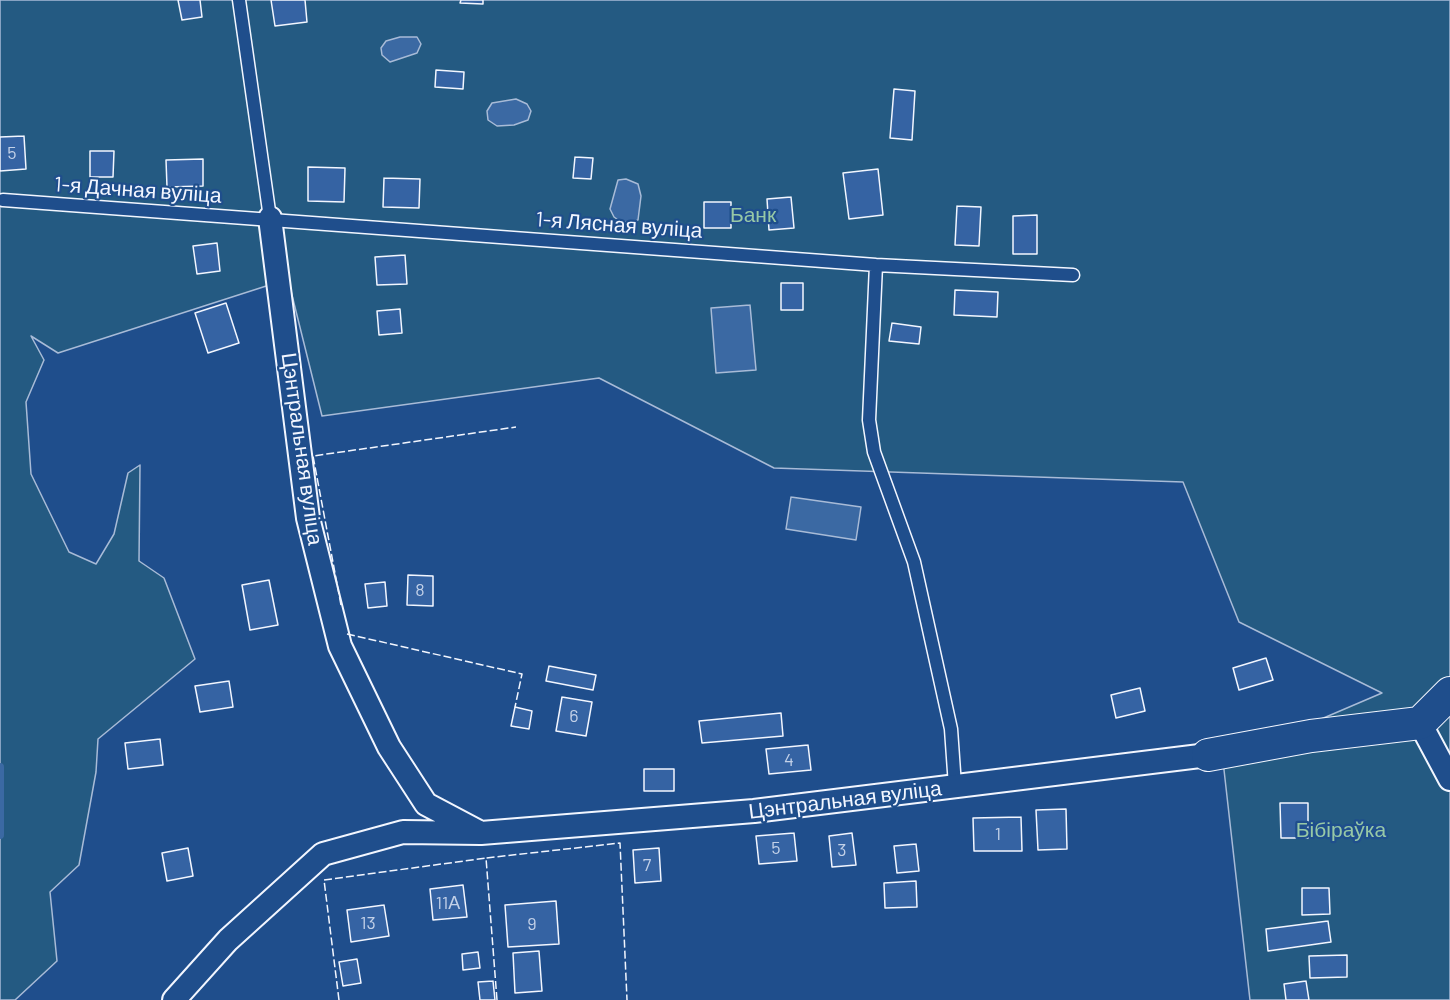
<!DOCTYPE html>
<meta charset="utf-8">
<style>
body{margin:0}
canvas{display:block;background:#1f4e8c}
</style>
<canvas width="1450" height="1000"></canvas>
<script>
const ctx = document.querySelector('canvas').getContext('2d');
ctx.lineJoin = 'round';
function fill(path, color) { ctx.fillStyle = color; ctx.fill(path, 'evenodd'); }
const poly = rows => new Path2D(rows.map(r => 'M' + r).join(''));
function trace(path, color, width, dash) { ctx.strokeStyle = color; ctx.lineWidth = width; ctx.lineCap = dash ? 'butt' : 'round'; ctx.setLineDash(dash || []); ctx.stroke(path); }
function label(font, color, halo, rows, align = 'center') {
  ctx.font = font + ' Barlow,sans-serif'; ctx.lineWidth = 4.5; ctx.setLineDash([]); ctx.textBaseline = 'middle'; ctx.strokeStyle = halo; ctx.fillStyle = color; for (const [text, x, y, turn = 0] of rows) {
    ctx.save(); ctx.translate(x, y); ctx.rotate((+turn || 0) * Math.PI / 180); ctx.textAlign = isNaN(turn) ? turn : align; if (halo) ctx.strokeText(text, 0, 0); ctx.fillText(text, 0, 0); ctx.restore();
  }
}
const green = poly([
 [0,0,1450,0,1450,1000,1250,1000,1223,761,1382,693,1239,622,1183,482,774,468,599,378,322,416,288,279,58,353,31,336,44,360,26,402,31,474,69,552,96,564,114,534,128,473,140,465,139,561,164,578,195,659,98,739,96,772,79,865,50,892,57,961,15,1000,0,1000,0,0]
]);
const water = poly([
 [400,37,417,37,421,44,417,53,390,62,382,55,381,48,386,41,400,37],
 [516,99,527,104,531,111,528,120,514,125,497,126,488,120,487,111,492,103,516,99],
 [626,179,638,184,641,196,638,220,633,222,621,222,614,217,610,209,618,180,626,179],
 [750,305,756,370,716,373,711,308,750,305],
 [791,497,861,507,856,540,786,529,791,497]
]);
const stream = poly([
 [0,767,0,835]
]);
const building = poly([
 [178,0,200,0,202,17,182,20,178,0],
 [271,0,305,0,307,22,275,26,271,0],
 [461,0,483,0,483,4,460,3,461,0],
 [436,70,464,72,463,89,435,87,436,70],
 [894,89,915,91,912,140,890,138,894,89],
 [24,136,26,169,0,171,0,137,24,136],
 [90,151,114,151,113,177,90,177,90,151],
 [575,157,593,158,591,179,573,178,575,157],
 [203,159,203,186,167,187,166,160,203,159],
 [308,167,345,168,344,202,308,201,308,167],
 [878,169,883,215,849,219,843,173,878,169],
 [384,178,420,179,419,208,383,207,384,178],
 [791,197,794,228,769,230,767,199,791,197],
 [704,202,731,202,731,228,704,228,704,202],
 [957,206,981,207,979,246,955,245,957,206],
 [1037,215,1037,254,1013,254,1013,216,1037,215],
 [217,243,220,271,197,274,193,246,217,243],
 [405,255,407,284,377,285,375,257,405,255],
 [781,283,803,283,803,310,781,310,781,283],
 [955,290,998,292,997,317,954,315,955,290],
 [226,303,239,343,208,353,195,313,226,303],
 [400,309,402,333,379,335,377,311,400,309],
 [892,323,921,327,919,344,889,341,892,323],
 [408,575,433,576,433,606,407,605,408,575],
 [269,580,278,625,250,630,242,585,269,580],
 [385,582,387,606,368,608,365,584,385,582],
 [1266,658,1273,680,1239,690,1233,668,1266,658],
 [549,666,596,675,593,690,546,681,549,666],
 [229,681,233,707,200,712,195,686,229,681],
 [1140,688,1145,711,1116,718,1111,695,1140,688],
 [562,697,592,702,586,736,556,731,562,697],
 [515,707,532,711,529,729,511,726,515,707],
 [781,713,783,736,702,743,699,721,781,713],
 [160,739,163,765,128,769,125,743,160,739],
 [808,745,811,770,769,774,766,749,808,745],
 [644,769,674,769,674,791,644,791,644,769],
 [1280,803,1308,803,1308,838,1281,838,1280,803],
 [1066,809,1067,849,1038,850,1036,810,1066,809],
 [1021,817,1022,851,974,851,973,818,1021,817],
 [794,833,797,861,759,864,756,836,794,833],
 [852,833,856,865,832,867,829,836,852,833],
 [916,844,919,871,897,873,894,846,916,844],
 [188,848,193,876,167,881,162,853,188,848],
 [659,848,661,881,635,883,633,850,659,848],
 [916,881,917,907,885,908,884,883,916,881],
 [463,885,467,917,433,920,430,889,463,885],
 [1302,888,1329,888,1330,914,1302,915,1302,888],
 [556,901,559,944,508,947,505,905,556,901],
 [384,905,389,936,351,942,347,910,384,905],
 [1328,921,1331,942,1268,951,1266,929,1328,921],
 [539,951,542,991,515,993,513,953,539,951],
 [478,952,480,968,463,970,462,954,478,952],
 [1347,955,1347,977,1310,978,1309,956,1347,955],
 [357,959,361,983,343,986,339,962,357,959],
 [493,981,495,1000,480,1000,478,982,493,981],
 [1306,981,1309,1000,1286,1000,1284,984,1306,981]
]);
const lane = poly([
 [239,0,270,218],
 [3,200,876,265,1073,275],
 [876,265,869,420,874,452,914,562,951,729,955,786]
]);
const street = poly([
 [270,218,308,518,340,646,389,747,426,804,477,831],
 [1420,723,1450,779],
 [174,1000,228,940,323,854,403,832,481,833,754,811,1208,755]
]);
const secondary = poly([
 [1208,755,1311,736,1420,723,1450,693]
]);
const fence = poly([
 [341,605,313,456,516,427],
 [347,634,522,674,515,707],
 [339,1000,324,880,486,858],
 [497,1000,486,858,620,843,627,1000]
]);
const numberNames = [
 ["5",12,153],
 ["8",420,590],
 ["6",574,716],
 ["4",789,760],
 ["1",998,834],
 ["5",776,848],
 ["3",842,850],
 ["7",647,865],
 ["11А",448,903],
 ["13",368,923],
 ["9",532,924]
];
const streetNames = [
 ["1-я Дачная вуліца",138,190,4],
 ["1-я Лясная вуліца",619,225,4],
 ["Цэнтральная вуліца",302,449,82],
 ["Цэнтральная вуліца",845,800,-7]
];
const parkNames = [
 ["Банк",753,215],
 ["Бібіраўка",1341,830]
];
fill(green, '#245a82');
trace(green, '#a8bbd7', 1.5);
fill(water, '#3b69a3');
trace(water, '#a8bbd7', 1.5);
trace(stream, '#3b69a3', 8);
fill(building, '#3563a3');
trace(building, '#f2f6ff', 1.5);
trace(lane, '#f2f6ff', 15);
trace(street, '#f2f6ff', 26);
trace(secondary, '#f2f6ff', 34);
trace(lane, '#1f4e8c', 12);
trace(street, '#1f4e8c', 22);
trace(secondary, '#1f4e8c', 32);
trace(fence, '#f2f6ff', 1.5, [8, 3]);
label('18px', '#c3d1e8', null, numberNames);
label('21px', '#f2f6ff', '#1f4e8c', streetNames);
label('21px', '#97c8a6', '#1f4e8c', parkNames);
</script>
